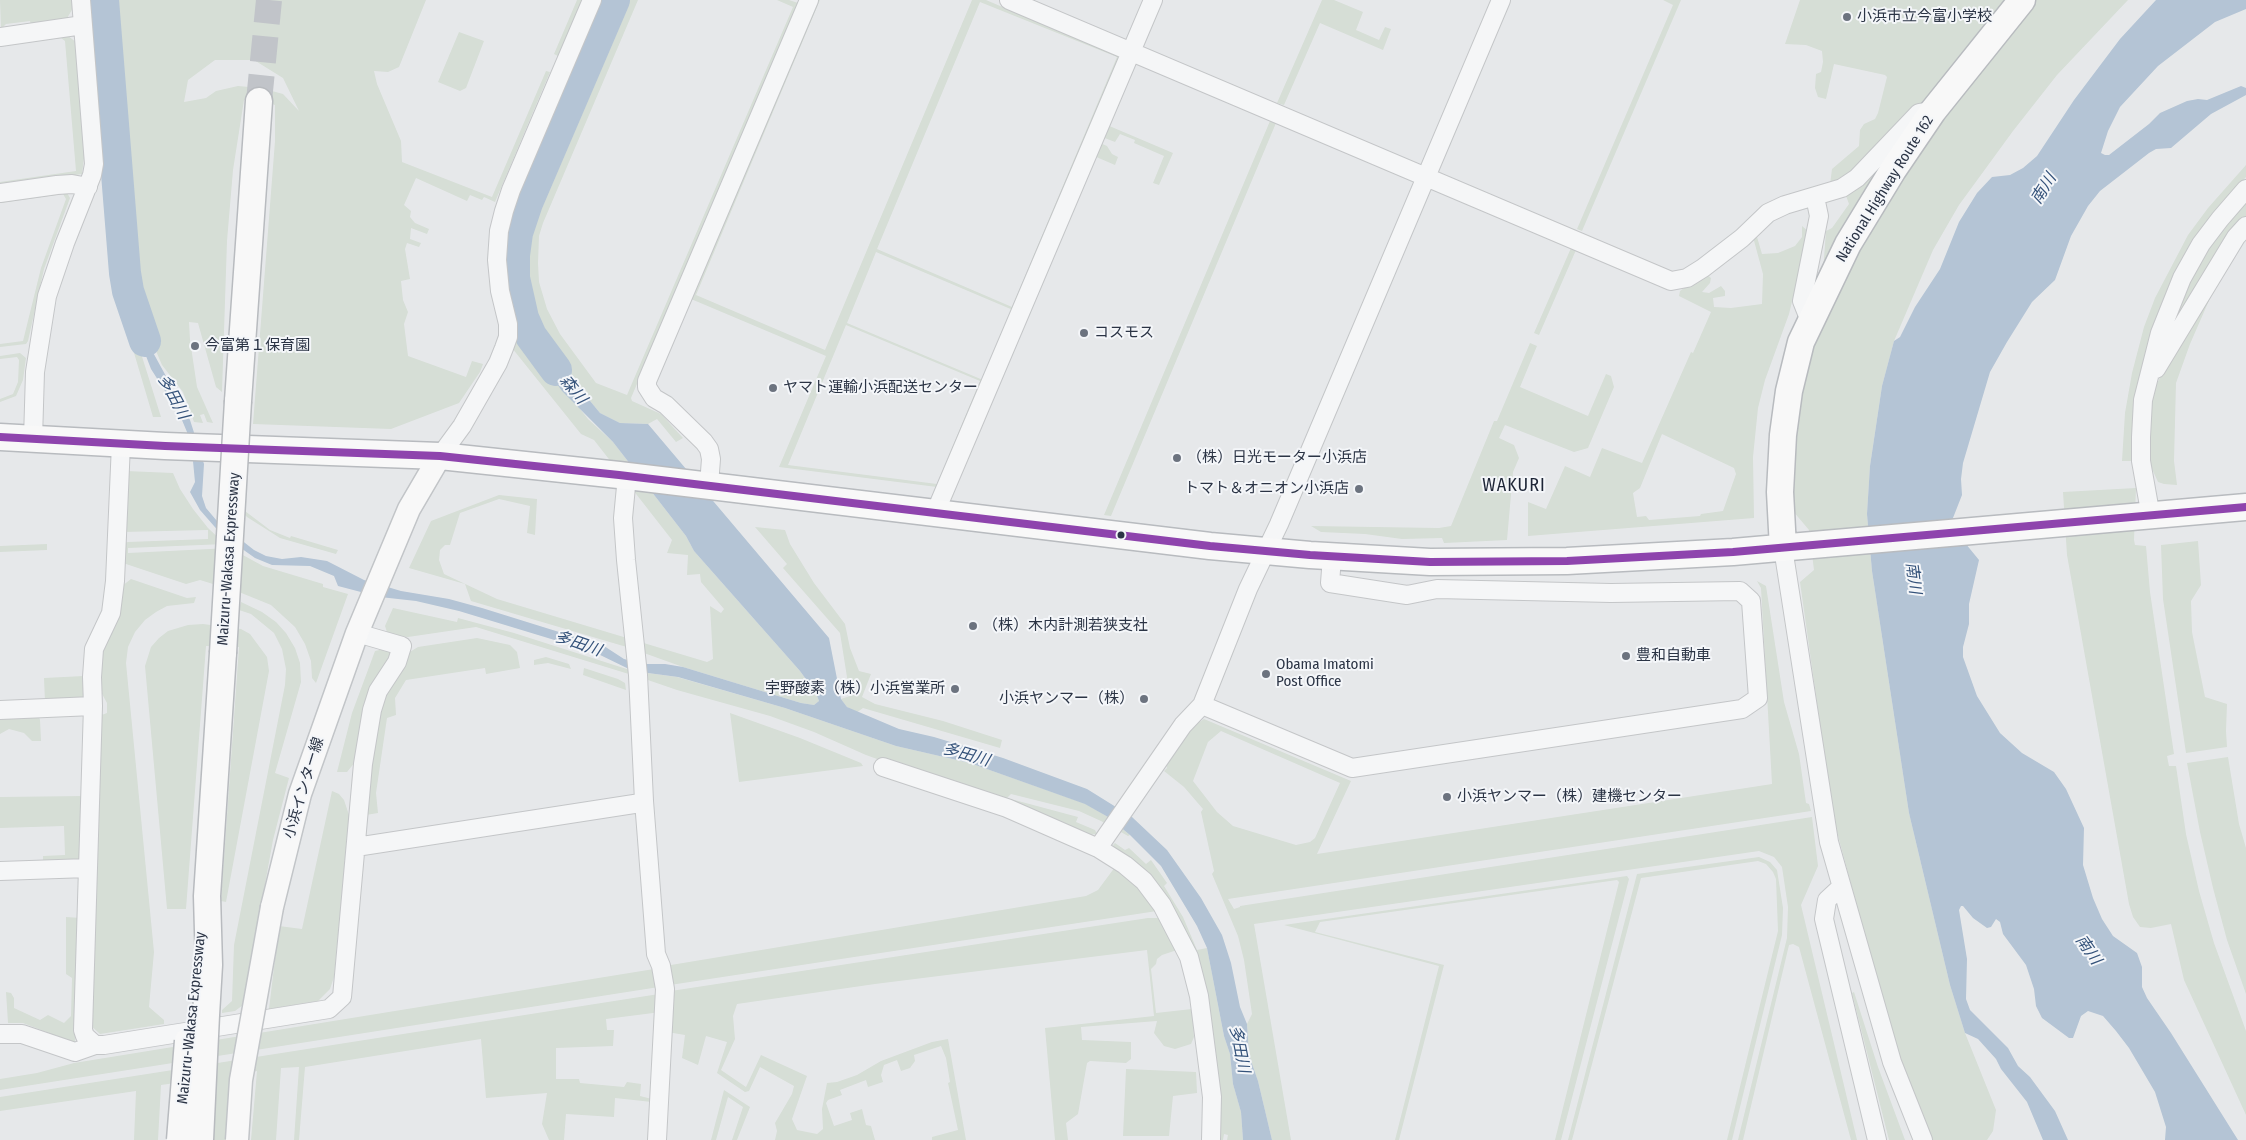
<!DOCTYPE html>
<meta charset="utf-8">
<style>
body{margin:0}
canvas{display:block;background:#e6e8ea}
</style>
<canvas width="2246" height="1140"></canvas>
<script>
const ctx = document.querySelector('canvas').getContext('2d');
ctx.lineJoin = 'round';
function fill(path, color) { ctx.fillStyle = color; ctx.fill(path, 'evenodd'); }
const poly = rows => new Path2D(rows.map(r => 'M' + r).join(''));
function trace(path, color, width, dash) { ctx.strokeStyle = color; ctx.lineWidth = width; ctx.lineCap = dash ? 'butt' : 'round'; ctx.setLineDash(dash || []); ctx.stroke(path); }
function label(font, color, halo, rows, align = 'center') {
  ctx.font = font + ' "Fira Sans Condensed","Noto Sans JP",sans-serif'; ctx.lineWidth = 4; ctx.setLineDash([]); ctx.textBaseline = 'middle'; ctx.strokeStyle = halo; ctx.fillStyle = color; for (const [text, x, y, turn = 0] of rows) {
    ctx.save(); ctx.translate(x, y); ctx.rotate((+turn || 0) * Math.PI / 180); ctx.textAlign = isNaN(turn) ? turn : align; if (halo) ctx.strokeText(text, 0, 0); ctx.fillText(text, 0, 0); ctx.restore();
  }
}
const green = poly([
 [0,0,72,0,73,8,66,20,31,25,30,21,6,24,1,29],
 [90,0,96,0,119,275,123,296,161,417,153,417,116,292],
 [107,0,426,0,399,67,388,72,374,71,377,84,401,141,402,162,492,197,546,71,550,72,495,202,484,197,482,200,470,195,467,201,416,178,404,205,411,211,410,217,415,223,429,229,427,234,411,228,410,239,421,243,419,247,407,243,405,249,410,279,401,281,403,300,408,312,404,324,408,356,466,377,472,361,483,364,480,372,459,403,391,429,253,424,275,141,275,105,261,100,244,100,233,170,227,241,222,392,216,387,198,323,189,322,190,340,197,387,213,423,207,422,204,414,200,415,203,423,194,422,183,392,162,365,153,344,141,327,132,299,111,92],
 [215,60,254,60,283,78,299,111,283,94,261,88,238,86,216,91,206,98,184,102,188,80],
 [577,0,582,0,558,56,554,54],
 [600,0,607,0,513,225,510,239,507,268,511,297,516,318,524,338,588,419,613,442,686,536,694,551,800,671,816,693,819,701,814,705,801,703,683,667,630,648,471,601,465,584,409,568,431,521,499,495,537,499,535,535,527,533,530,506,499,499,460,513,450,545,445,545,440,550,439,560,444,574,497,599,707,662,713,659,710,606,721,613,724,609,701,582,700,574,687,575,688,555,667,553,672,540,594,440,581,434,512,348,504,248,508,231,508,212],
 [620,0,638,0,543,223,539,236,538,263,539,282,547,309,560,334,596,383,627,395,793,7,777,0,789,0,798,3,631,398,632,401,661,414,683,438,676,442,657,419,648,424,620,423,600,413,548,350,536,332,528,316,520,276,520,255,524,231,532,205],
 [818,0,820,0,696,295,825,350,972,0,986,0,1120,57,1013,310,876,252,847,323,983,380,937,487,779,467,826,356,691,299],
 [980,2,1117,57,1012,307,877,249],
 [846,325,980,381,937,484,788,465],
 [1322,0,1334,0,1363,12,1356,30,1379,40,1385,27,1391,29,1383,50,1320,23,1284,105,1277,103],
 [1663,0,1681,0,1582,231,1577,229,1673,5],
 [1800,0,2010,0,1944,80,1854,175,1830,185,1832,169,1859,146,1860,130,1864,124,1875,119,1878,113,1887,77,1885,75,1834,64,1826,99,1818,97,1815,88,1816,74,1821,72,1823,62,1822,51,1806,45,1785,44],
 [2033,0,2128,0,2057,75,2013,131,1959,205,1933,250,1894,341,1882,386,1870,466,1867,514,1872,571,1909,813,1950,985,1965,1033,1996,1110,1993,1131,1987,1140,1933,1140,1901,1059,1886,1014,1833,817,1801,589,1800,582,1814,570,1809,530,1793,511,1791,492,1797,412,1817,326,1899,176],
 [459,32,484,41,466,88,460,91,438,82],
 [67,35,77,43,85,150,82,174,0,186,0,182,76,171,65,41,61,38,0,46,0,43],
 [1270,121,1276,123,1111,516,1104,515],
 [1107,125,1173,153,1159,185,1153,183,1164,156,1134,143,1135,140,1120,134,1115,142,1102,137],
 [1900,136,1823,272,1826,231,1832,228,1849,204,1845,193],
 [1100,143,1107,146,1112,154,1118,157,1115,165,1094,156],
 [2246,165,2246,177,2214,214,2176,276,2135,461,2122,461,2125,413,2132,373,2144,327,2155,298,2188,235,2208,208],
 [66,191,70,198,44,269,28,341,26,344,0,347,0,344,23,341,41,268,66,199,63,194,0,203,0,200],
 [2246,197,2246,217,2232,234,2166,336,2175,310,2206,248],
 [1802,226,1809,232,1789,314,1765,380,1758,408,1753,457,1754,518,1528,536,1528,502,1546,509,1565,466,1590,477,1602,448,1642,463,1691,352,1693,353,1711,312,1679,296,1680,291,1705,273,1711,278,1710,283,1702,292,1709,293,1721,286,1725,291,1725,296,1713,298,1714,307,1731,308,1762,304,1763,274,1753,237,1757,237,1762,254,1778,253,1795,246,1802,237],
 [1662,434,1734,468,1736,474,1723,511,1701,514,1700,516,1649,520,1646,516,1637,517,1633,493,1640,488],
 [1571,248,1576,250,1539,335,1534,333],
 [2221,273,2190,344,2176,383,2174,461,2177,485,2164,484,2158,482,2148,460,2150,405,2156,385],
 [1530,343,1537,346,1520,387,1588,416,1606,374,1611,376,1614,387,1588,448,1574,452,1505,425,1499,438,1514,445,1519,458,1513,472,1507,540,1444,543,1442,538,1402,539,1365,534,1321,532,1311,526,1439,528,1451,526,1494,421,1497,421],
 [20,353,26,358,23,380,16,396,0,402,0,399,13,394,18,382,19,360,17,357,0,359,0,356],
 [126,471,173,473,180,489,193,509,208,528,225,544,128,548,128,553,230,548,263,566,323,584,323,587,348,594,316,683,312,678,311,661,305,644,295,627,271,605,239,592,200,580,186,584,123,563,124,543,128,542,208,539,208,530,123,532],
 [2136,488,2134,540,2135,545,2146,546,2150,592,2174,754,2167,756,2169,766,2176,766,2186,834,2199,891,2214,943,2246,1031,2246,1115,2184,980,2171,924,2151,928,2140,927,2133,917,2129,904,2067,555,2063,492],
 [241,508,270,530,290,538,291,536,338,550,336,554,280,538,247,517,239,509],
 [755,527,785,530,790,544,814,583,845,624,850,648,859,671,871,674,862,697,875,704,943,721,1002,740,1000,748,863,708,856,713,847,707,841,699,850,696,840,633,783,568,787,564],
 [2198,541,2201,585,2191,601,2192,632,2205,697,2227,704,2226,731,2227,747,2186,753,2163,599,2161,545],
 [47,544,47,550,0,552,0,546],
 [131,579,187,598,196,597,194,603,167,606,156,612,145,620,135,632,128,647,126,663,154,952,149,1007,164,1020,164,1024,100,1034,89,1024,99,716,107,713,107,703,101,692,100,650,120,614,122,586],
 [1757,581,1766,586,1784,702,1799,754,1806,803,1809,804,1811,811,1228,899,1234,909,1240,907,1240,906,1812,817,1818,866,1801,905,1857,1140,1851,1140,1799,947,1793,944,1789,945,1743,1140,1738,1140,1787,938,1788,907,1782,867,1774,857,1759,851,1254,924,1291,1140,1272,1140,1258,1081,1249,1055,1247,1024,1252,1014,1244,960,1238,936,1212,874,1214,871,1201,812,1203,809,1184,787,1164,771,1167,768,1166,764,1191,728,1204,719,1351,781,1317,854,1772,784,1761,588],
 [1221,731,1340,783,1315,838,1310,842,1296,845,1233,826,1217,812,1193,781,1208,742],
 [241,602,262,612,276,622,286,633,295,648,300,663,301,682,275,773,289,778,273,840,243,1005,235,1011,222,1013,222,1010,232,1001,234,945,285,685,286,669,282,649,274,633,251,614,239,610],
 [393,608,457,622,458,618,514,633,633,671,677,677,785,708,896,746,970,763,1086,804,1108,817,1130,835,1128,836,1101,821,1079,811,1011,794,1007,798,1078,817,1076,822,1095,830,1097,834,1087,835,866,755,814,732,770,716,677,690,645,679,476,627,408,637,395,636,387,632,385,626],
 [203,624,241,629,250,634,267,657,269,671,226,902,221,901,239,647,206,646,186,909,167,909,145,666,151,647,159,638,168,631,188,625],
 [477,638,510,645,517,652,520,668,486,674,485,668,406,680,395,698,396,715,387,718,376,793,378,813,366,815,371,768,384,693,408,653,418,647],
 [384,649,393,651,356,761,347,772,337,772,352,713,375,651],
 [546,657,569,664,571,669,548,663,534,665,534,660],
 [584,668,618,679,625,683,626,690,583,675],
 [84,676,85,697,81,700,45,702,44,678],
 [730,713,800,738,861,763,863,766,739,782],
 [39,717,40,720,41,741,32,741,24,733,9,729,0,734,0,719],
 [2228,757,2239,824,2246,848,2246,994,2227,940,2213,888,2200,832,2187,763],
 [332,791,339,794,344,800,349,815,334,977,330,989,318,1001,269,1009,279,926,302,929],
 [84,796,82,860,43,863,43,856,65,855,64,826,0,828,0,797],
 [1115,843,1125,850,1129,848,1146,864,1151,860,1167,883,1164,886,1183,917,1197,950,1207,948,1224,1036,1230,1054,1233,1084,1241,1112,1243,1140,1227,1140,1228,1135,1224,1134,1223,1140,1216,1140,1198,962,1116,851,1113,845],
 [1759,857,1770,862,1777,870,1783,908,1782,935,1732,1140,1727,1140,1778,931,1776,879,1773,872,1766,864,1758,861,1641,878,1572,1140,1568,1140,1637,874],
 [1115,867,1139,886,1157,911,670,985,665,966,1086,896,1098,890],
 [1627,876,1629,879,1561,1140,1555,1140,1619,882,1617,880,1320,922,1315,932,1444,965,1399,1140,1395,1140,1439,966,1284,925],
 [66,917,81,918,75,1043,23,1023,8,1023,6,992,11,993,14,998,14,1008,40,1020,48,1015,64,1023,71,1016,72,978,66,974],
 [1148,918,1160,918,1177,950,1162,955,1157,959,1156,964,1151,969,1156,1013,1192,1009,1194,1037,1191,1044,1175,1049,1164,1046,1154,1033,1157,1021,1081,1027,1082,1040,1131,1042,1131,1059,1126,1063,1090,1061,1087,1063,1078,1114,1066,1123,1068,1140,1055,1140,1045,1028,1154,1016,1147,950,875,984,737,1004,733,1016,735,1039,721,1070,746,1087,761,1055,807,1076,792,1119,797,1130,817,1134,823,1129,822,1109,827,1083,837,1082,857,1075,881,1061,932,1042,948,1039,966,1140,932,1140,932,1137,958,1130,948,1083,950,1082,946,1058,941,1046,914,1055,915,1061,910,1068,901,1071,897,1060,884,1065,881,1075,883,1082,868,1087,866,1080,840,1090,842,1095,828,1100,826,1103,834,1126,852,1120,850,1113,862,1109,866,1125,871,1126,875,1140,775,1140,777,1131,775,1123,792,1094,794,1086,760,1067,749,1091,745,1092,717,1073,727,1042,706,1036,698,1065,682,1058,685,1035,667,1032,671,991],
 [654,969,659,987,0,1090,0,1079,37,1073,74,1063],
 [1854,992,1878,1067,1905,1140,1889,1140,1852,993],
 [659,994,661,1012,606,1019,607,1030,614,1030,613,1046,556,1048,556,1079,579,1079,580,1083,624,1087,627,1082,641,1084,640,1096,652,1099,652,1102,615,1098,614,1117,566,1114,564,1140,549,1140,542,1124,547,1093,486,1098,481,1039,305,1067,299,1140,294,1140,299,1067,281,1068,276,1140,251,1140,257,1071,231,1076,226,1140,206,1140,210,1078,161,1085,158,1140,134,1140,136,1091,0,1111,0,1097],
 [1126,1069,1196,1072,1197,1093,1173,1096,1169,1136,1123,1136],
 [724,1090,750,1107,737,1140,732,1140,743,1107,728,1097,716,1140,711,1140]
]);
const water = poly([
 [2156,0,2246,0,2246,9,2215,22,2158,66,2120,107,2108,131,2101,153,2105,155,2109,155,2149,124,2160,113,2187,101,2198,99,2207,100,2241,86,2246,88,2246,95,2211,114,2171,148,2156,149,2149,153,2100,191,2088,206,2071,236,2055,280,2032,302,2007,342,1990,372,1963,463,1961,479,1962,495,1951,523,1952,527,1979,560,1969,604,1969,624,1963,647,1963,657,1977,696,2000,733,2022,753,2054,772,2066,789,2084,828,2083,865,2093,898,2102,919,2113,936,2137,953,2142,967,2142,987,2147,998,2171,1033,2238,1140,2165,1140,2166,1127,2155,1092,2129,1048,2116,1031,2103,1016,2088,1011,2081,1016,2073,1038,2069,1038,2042,1018,2036,1006,2034,989,2026,965,2003,934,2000,922,1996,919,1991,927,1987,928,1973,918,1963,906,1961,906,1959,910,1967,959,1966,999,1970,1010,2008,1048,2018,1066,2030,1077,2055,1111,2068,1140,2043,1140,2027,1102,2001,1069,1996,1059,1978,1039,1965,1033,1950,985,1909,813,1872,571,1867,514,1870,466,1882,386,1894,341,1900,337,1915,307,1940,269,1959,222,1977,193,1992,177,2010,175,2023,168,2037,156,2074,100,2120,39],
 [123,296,132,299,141,327,150,347,190,420,204,464,202,496,206,508,217,521,254,550,266,556,282,559,301,557,327,561,364,580,401,591,449,599,482,608,604,646,624,659,643,664,665,664,683,667,801,703,814,705,819,701,816,693,800,671,694,551,686,536,613,442,562,391,524,338,536,332,548,350,600,413,620,423,648,424,829,638,841,699,847,707,899,729,934,737,1003,758,1087,789,1132,817,1167,850,1201,898,1222,935,1231,963,1240,1007,1247,1024,1249,1055,1258,1081,1272,1140,1243,1140,1241,1112,1233,1084,1230,1054,1224,1036,1207,948,1197,926,1161,866,1130,835,1108,817,1085,804,970,763,896,746,785,708,678,677,633,671,594,652,459,611,416,601,380,597,338,586,334,576,310,566,272,565,255,558,221,534,200,510,190,492,195,482,192,451,187,432,179,413,151,369]
]);
const river = poly([
 [103,0,125,273,128,291,145,341],
 [556,370,531,336,523,318,514,278,514,255,517,233,527,203,614,0]
]);
const highwayTunnel = poly([
 [259,101,269,0]
]);
const minor = poly([
 [1009,0,1671,281,1687,278,1703,268,1742,238,1768,213,1785,205,1842,188,1857,178,1919,113,1930,111],
 [0,37,83,25],
 [0,193,57,185,72,184,88,187],
 [1810,321,1802,301,1819,216,1815,197],
 [2156,369,2236,237,2246,226],
 [33,439,35,372,47,296,65,243,92,175,94,164,81,0],
 [440,456,462,426,498,363,504,348,508,337,508,324,500,291,497,260,499,231,504,211,511,190,592,0],
 [627,476,623,518,626,560,638,675,644,801,656,954,661,966,665,989,657,1140],
 [709,485,711,459,709,449,704,442,666,405,654,398,647,387,647,381,809,0],
 [935,513,1153,0],
 [2151,517,2141,461,2141,437,2143,400,2160,333,2182,278,2201,244,2220,219,2246,189],
 [1783,548,1829,842,1892,1062,1923,1140],
 [1202,705,1352,768,1742,709,1758,698,1751,601,1740,591,1611,593,1437,589,1407,595,1330,583,1332,557],
 [93,706,92,677,94,649,111,613,115,581,121,444],
 [0,710,93,706,83,1030,85,1036,95,1045],
 [883,767,1007,808,1098,848],
 [356,847,634,804,644,801],
 [0,871,88,868],
 [1841,887,1827,900,1824,919,1877,1140],
 [0,1034,22,1034,75,1052,95,1045,104,1045,329,1009,342,997,363,764,372,710,378,691,397,662,402,646,357,633],
 [1211,1140,1212,1097,1199,996,1189,957,1162,905,1144,881,1125,865,1098,848,1183,725,1202,705,1248,589,1279,524,1501,0]
]);
const major = poly([
 [272,907,300,794,357,633,409,509,440,456]
]);
const highway = poly([
 [238,401,259,101],
 [0,437,165,446,440,456,619,475,1210,546,1310,555,1430,562,1567,561,1733,552,2246,507],
 [1783,548,1780,492,1783,435,1789,391,1801,342,1848,244,1893,170,1933,111,2022,0],
 [206,1015,209,965,207,896,223,653]
]);
const majorBridge = poly([
 [237,1140,241,1080,272,907]
]);
const highwayBridge = poly([
 [223,653,238,401],
 [180,1140,188,1041],
 [200,1140,206,1015]
]);
const bus1 = poly([
 [0,437,165,446,440,456,619,475,1210,546,1310,555,1430,562,1567,561,1733,552,2246,507]
]);
const markers = [
 [1847,17,5,"#6c737f"],
 [1084,333,5,"#6c737f"],
 [195,346,5,"#6c737f"],
 [773,388,5,"#6c737f"],
 [1177,458,5,"#6c737f"],
 [1359,489,5,"#6c737f"],
 [1121,535,4.5,"#2b3445"],
 [973,626,5,"#6c737f"],
 [1626,656,5,"#6c737f"],
 [1266,674,5,"#6c737f"],
 [955,689,5,"#6c737f"],
 [1144,699,5,"#6c737f"],
 [1447,797,5,"#6c737f"]
];
const poiNames = [
 ["小浜市立今富小学校",1857,17],
 ["コスモス",1094,333],
 ["今富第１保育園",205,346],
 ["ヤマト運輸小浜配送センター",783,388],
 ["（株）日光モーター小浜店",1187,458],
 ["トマト＆オニオン小浜店",1349,489,"right"],
 ["（株）木内計測若狭支社",983,626],
 ["豊和自動車",1636,656],
 ["Obama Imatomi",1276,665],
 ["Post Office",1276,682],
 ["宇野酸素（株）小浜営業所",945,689,"right"],
 ["小浜ヤンマー（株）",1134,699,"right"],
 ["小浜ヤンマー（株）建機センター",1457,797]
];
const streetNames = [
 ["National Highway Route 162",1885,189,-58],
 ["Maizuru-Wakasa Expressway",229,559,-86],
 ["小浜インター線",304,788,-73],
 ["Maizuru-Wakasa Expressway",192,1018,-84]
];
const waterNames = [
 ["南川",2044,189,-58],
 ["森川",573,390,50],
 ["多田川",173,397,62],
 ["南川",1913,578,83],
 ["多田川",578,644,19],
 ["多田川",966,755,16],
 ["南川",2088,950,55],
 ["多田川",1239,1049,79]
];
const quarterNames = [
 ["WAKURI",1514,486]
];
fill(green, '#d6ded6');
fill(water, '#b4c4d5');
trace(river, '#b4c4d5', 32);
trace(highwayTunnel, '#c1c4c9', 26, [26, 13]);
trace(minor, '#c4c6c8', 20);
trace(major, '#c2c5c8', 25);
trace(highway, '#b8bbbf', 29);
trace(minor, '#f5f6f7', 18);
trace(major, '#f8f8f8', 22);
trace(highway, '#f8f8f8', 26);
trace(majorBridge, '#c2c5c8', 25, []);
trace(highwayBridge, '#b8bbbf', 29, []);
trace(majorBridge, '#f8f8f8', 22);
trace(highwayBridge, '#f8f8f8', 26);
trace(bus1, '#8e44ad', 8);
for (const [x, y, r, color] of markers) { const dot = new Path2D(); dot.arc(x, y, r, 0, 2 * Math.PI); ctx.fillStyle = color; ctx.fill(dot); trace(dot, '#f4f6f9', 2); }
label('15px', '#2b3445', '#f4f6f9', poiNames, 'left');
label('15px', '#2b3445', '#f4f6f9', streetNames);
label('italic 16px', '#34527a', '#f4f6f9', waterNames);
ctx.letterSpacing = '1px';
label('18px', '#1d2536', '#f4f6f9', quarterNames);
ctx.letterSpacing = '0px';
</script>
